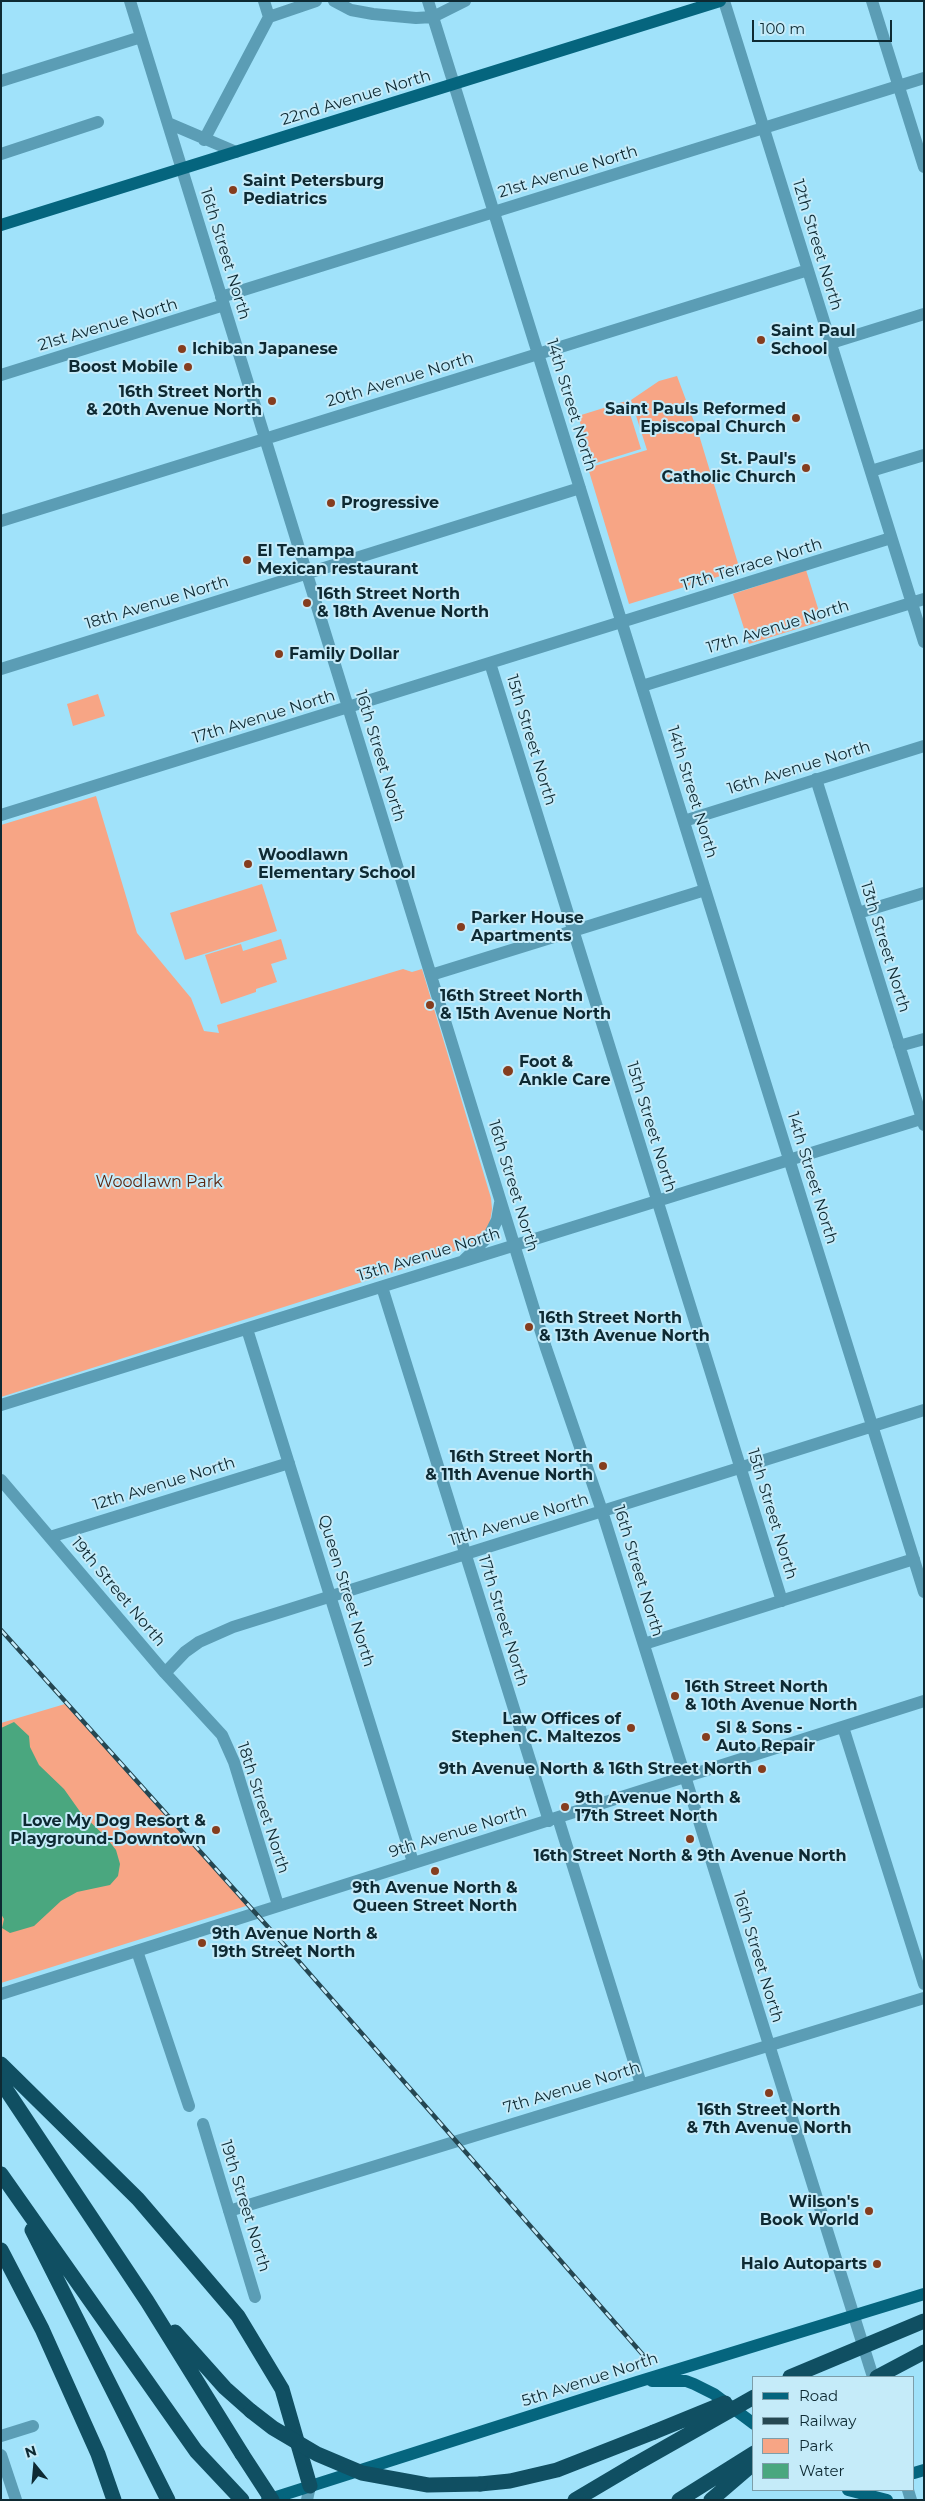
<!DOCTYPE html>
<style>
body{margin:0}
#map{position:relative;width:925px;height:2501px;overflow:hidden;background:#a0e2fa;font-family:Montserrat,sans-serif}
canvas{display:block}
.frame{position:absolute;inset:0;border:2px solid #0e2a33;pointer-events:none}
.legend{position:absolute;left:752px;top:2376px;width:162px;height:115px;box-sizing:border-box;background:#c5ebf9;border:1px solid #7c9eaa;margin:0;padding:6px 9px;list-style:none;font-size:15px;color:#0e2a33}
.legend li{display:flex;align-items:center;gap:10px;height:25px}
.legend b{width:25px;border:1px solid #7c9eaa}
.north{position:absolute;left:10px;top:2441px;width:50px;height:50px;-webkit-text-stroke:4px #c5ebf9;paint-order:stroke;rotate:343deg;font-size:14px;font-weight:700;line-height:20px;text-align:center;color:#0e2a33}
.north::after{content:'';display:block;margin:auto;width:18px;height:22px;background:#0e2a33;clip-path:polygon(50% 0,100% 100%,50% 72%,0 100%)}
.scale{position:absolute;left:752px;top:20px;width:140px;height:22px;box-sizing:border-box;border:2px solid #0e2a33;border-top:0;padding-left:6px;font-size:15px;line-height:18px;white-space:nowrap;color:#0e2a33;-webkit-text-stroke:4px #c5ebf9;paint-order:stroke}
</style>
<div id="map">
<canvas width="925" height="2501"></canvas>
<div class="frame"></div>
<ul class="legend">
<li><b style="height:6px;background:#05657e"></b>Road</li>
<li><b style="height:6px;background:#254752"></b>Railway</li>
<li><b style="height:14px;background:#f7a585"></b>Park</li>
<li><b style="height:14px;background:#4aa77f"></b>Water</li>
</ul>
<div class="north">N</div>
<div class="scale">100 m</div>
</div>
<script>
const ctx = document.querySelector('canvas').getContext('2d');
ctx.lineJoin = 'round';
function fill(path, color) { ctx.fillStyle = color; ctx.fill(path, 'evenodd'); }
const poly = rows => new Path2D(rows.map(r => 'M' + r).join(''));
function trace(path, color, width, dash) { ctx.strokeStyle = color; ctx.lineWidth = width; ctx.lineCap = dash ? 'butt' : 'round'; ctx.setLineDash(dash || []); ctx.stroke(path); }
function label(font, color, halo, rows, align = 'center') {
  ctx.font = font + ' Montserrat,sans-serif'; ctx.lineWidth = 4; ctx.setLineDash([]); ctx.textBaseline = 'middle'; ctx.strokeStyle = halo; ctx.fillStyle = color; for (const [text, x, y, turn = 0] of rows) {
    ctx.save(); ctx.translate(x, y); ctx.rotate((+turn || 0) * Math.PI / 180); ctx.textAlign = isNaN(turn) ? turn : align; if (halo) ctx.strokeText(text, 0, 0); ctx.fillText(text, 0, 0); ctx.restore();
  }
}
const green = poly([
 [677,376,699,435,740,570,629,604,588,468,647,450,631,400,659,381],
 [626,401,641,449,593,464,578,416],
 [806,570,822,621,749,644,733,594],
 [98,694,105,716,73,726,67,704],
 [96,796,137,933,191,998,204,1031,219,1033,217,1025,403,969,412,972,422,969,491,1198,492,1209,490,1222,484,1233,475,1242,455,1251,397,1271,1,1397,1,825],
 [262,884,277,931,185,960,170,913],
 [281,939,287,959,271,964,277,982,256,989,256,992,221,1004,205,955,241,944,243,951],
 [65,1704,249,1905,1,1983,1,1723]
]);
const water = poly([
 [14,1722,29,1736,30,1747,39,1765,64,1789,81,1813,105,1836,116,1850,120,1864,118,1876,110,1885,77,1892,61,1901,34,1926,10,1933,2,1928,4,1919,1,1914,1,1728]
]);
const minor = poly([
 [130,1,546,1348,602,1511,873,2377],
 [264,1,269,17],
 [334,1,351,10,373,14,416,18,433,17,465,1],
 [428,1,924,1592],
 [724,1,924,642],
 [872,1,924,167],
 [1,81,141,37],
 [168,123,236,152],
 [204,140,269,17,316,1],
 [1,154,98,122],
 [221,297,924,78],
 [831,343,924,314],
 [1,375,224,305],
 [871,471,924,455],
 [1,521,808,270],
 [490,663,782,1601],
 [1,669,580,488],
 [642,686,924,599],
 [816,779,924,1125],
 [1,815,891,538],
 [684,821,924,746],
 [858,913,924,893],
 [431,975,705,890],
 [899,1046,924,1039],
 [464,1260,489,1236,497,1220,500,1203],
 [382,1287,549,1821],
 [247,1329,413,1862],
 [1,1405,924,1118],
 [1,1480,165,1673,222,1735,234,1762,278,1905],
 [50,1537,289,1463],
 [644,1644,914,1559],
 [165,1673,185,1652,199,1642,233,1627,924,1410],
 [843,1727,924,1984],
 [558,1818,641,2084],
 [137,1951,189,2106],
 [1,1994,924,1701],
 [203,2124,255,2297],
 [229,2211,924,1998],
 [1,2436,33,2426],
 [1,2455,16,2500],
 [908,2490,911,2500],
 [307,2500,310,2486]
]);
const major = poly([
 [1,225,720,1],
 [652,2381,686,2381,694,2384,714,2394,754,2424],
 [914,2473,924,2470],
 [848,2490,887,2500],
 [267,2500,637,2382,924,2294]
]);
const highway = poly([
 [1,2064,138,2199,238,2316,282,2389,310,2486],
 [1,2082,147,2301,242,2454],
 [1,2174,196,2451,242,2500],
 [32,2230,168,2500],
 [1,2250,42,2329,98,2454,114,2500],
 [175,2332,225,2388,251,2411],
 [877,2377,924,2352],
 [480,2484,510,2481,557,2470,654,2432],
 [575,2500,634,2465],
 [679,2500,754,2453],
 [711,2500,754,2463]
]);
const rail = poly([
 [1,1630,295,1957,644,2356]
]);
const highwayBridge = poly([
 [790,2377,924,2321],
 [251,2411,273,2428,317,2454,362,2473,428,2485,480,2484],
 [654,2432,725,2403],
 [242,2454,272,2500],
 [634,2465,754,2397]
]);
const markers = [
 [233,190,5,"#853d1e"],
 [761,340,5,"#853d1e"],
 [182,349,5,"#853d1e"],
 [188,367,5,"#853d1e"],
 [272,401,5,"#853d1e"],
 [796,418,5,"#853d1e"],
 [806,468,5,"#853d1e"],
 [331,503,5,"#853d1e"],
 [247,560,5,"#853d1e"],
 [307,603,5,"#853d1e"],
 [279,654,5,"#853d1e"],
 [248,864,5,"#853d1e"],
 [461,927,5,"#853d1e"],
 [430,1005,5,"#853d1e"],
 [508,1071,6,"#853d1e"],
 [529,1327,5,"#853d1e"],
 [603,1466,5,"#853d1e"],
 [675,1696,5,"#853d1e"],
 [631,1728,5,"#853d1e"],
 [706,1737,5,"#853d1e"],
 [762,1769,5,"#853d1e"],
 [565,1807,5,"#853d1e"],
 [216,1830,5,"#853d1e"],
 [690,1839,5,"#853d1e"],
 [435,1871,5,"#853d1e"],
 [202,1943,5,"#853d1e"],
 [769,2093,5,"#853d1e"],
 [869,2211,5,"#853d1e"],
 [877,2264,5,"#853d1e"]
];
const streetNames = [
 ["22nd Avenue North",356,98,-17],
 ["21st Avenue North",568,172,-17],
 ["12th Street North",817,245,73],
 ["16th Street North",225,254,73],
 ["21st Avenue North",108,325,-17],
 ["20th Avenue North",400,380,-17],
 ["14th Street North",571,405,73],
 ["17th Terrace North",752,565,-17],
 ["18th Avenue North",157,603,-17],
 ["17th Avenue North",778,627,-17],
 ["17th Avenue North",264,717,-17],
 ["15th Street North",531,740,73],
 ["16th Street North",380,756,73],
 ["16th Avenue North",799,768,-17],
 ["14th Street North",692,792,73],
 ["13th Street North",885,947,73],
 ["15th Street North",651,1127,73],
 ["14th Street North",812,1178,73],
 ["16th Street North",513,1186,73],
 ["13th Avenue North",429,1255,-17],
 ["12th Avenue North",164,1484,-17],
 ["15th Street North",772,1514,73],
 ["11th Avenue North",519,1520,-17],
 ["16th Street North",638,1571,73],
 ["Queen Street North",346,1591,73],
 ["19th Street North",118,1592,50],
 ["17th Street North",503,1621,73],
 ["18th Street North",263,1808,72],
 ["9th Avenue North",458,1832,-17],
 ["16th Street North",758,1957,73],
 ["7th Avenue North",572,2088,-17],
 ["19th Street North",245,2206,73],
 ["5th Avenue North",590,2380,-18]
];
const poiNames = [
 ["Saint Petersburg",243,181],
 ["Pediatrics",243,199],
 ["Saint Paul",771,331],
 ["School",771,349],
 ["Ichiban Japanese",192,349],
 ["Boost Mobile",178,367,"right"],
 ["16th Street North",262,392,"right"],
 ["& 20th Avenue North",262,410,"right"],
 ["Saint Pauls Reformed",786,409,"right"],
 ["Episcopal Church",786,427,"right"],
 ["St. Paul's",796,459,"right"],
 ["Catholic Church",796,477,"right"],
 ["Progressive",341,503],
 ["El Tenampa",257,551],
 ["Mexican restaurant",257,569],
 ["16th Street North",317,594],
 ["& 18th Avenue North",317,612],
 ["Family Dollar",289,654],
 ["Woodlawn",258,855],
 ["Elementary School",258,873],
 ["Parker House",471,918],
 ["Apartments",471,936],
 ["16th Street North",440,996],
 ["& 15th Avenue North",440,1014],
 ["Foot &",519,1062],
 ["Ankle Care",519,1080],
 ["16th Street North",539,1318],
 ["& 13th Avenue North",539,1336],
 ["16th Street North",593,1457,"right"],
 ["& 11th Avenue North",593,1475,"right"],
 ["16th Street North",685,1687],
 ["& 10th Avenue North",685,1705],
 ["Law Offices of",621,1719,"right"],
 ["Stephen C. Maltezos",621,1737,"right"],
 ["Sl & Sons -",716,1728],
 ["Auto Repair",716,1746],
 ["9th Avenue North & 16th Street North",752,1769,"right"],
 ["9th Avenue North &",575,1798],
 ["17th Street North",575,1816],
 ["Love My Dog Resort &",206,1821,"right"],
 ["Playground-Downtown",206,1839,"right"],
 ["16th Street North & 9th Avenue North",690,1856,"center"],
 ["9th Avenue North &",435,1888,"center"],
 ["Queen Street North",435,1906,"center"],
 ["9th Avenue North &",212,1934],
 ["19th Street North",212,1952],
 ["16th Street North",769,2110,"center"],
 ["& 7th Avenue North",769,2128,"center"],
 ["Wilson's",859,2202,"right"],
 ["Book World",859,2220,"right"],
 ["Halo Autoparts",867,2264,"right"]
];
const parkNames = [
 ["Woodlawn Park",159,1182]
];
fill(green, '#f7a585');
fill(water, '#4aa77f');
trace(minor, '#5b9db5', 12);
trace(major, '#05657e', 12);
trace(highway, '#104f62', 15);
trace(rail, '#254752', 4.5);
trace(rail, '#c5ebf9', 2.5, [8]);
trace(highwayBridge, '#104f62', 15);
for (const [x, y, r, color] of markers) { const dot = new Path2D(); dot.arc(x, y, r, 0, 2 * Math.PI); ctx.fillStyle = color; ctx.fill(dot); trace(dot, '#c5ebf9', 2); }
label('16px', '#0e2a33', '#c5ebf9', streetNames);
label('bold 16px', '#0e2a33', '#c5ebf9', poiNames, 'left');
label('16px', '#5b2711', '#c5ebf9', parkNames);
</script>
